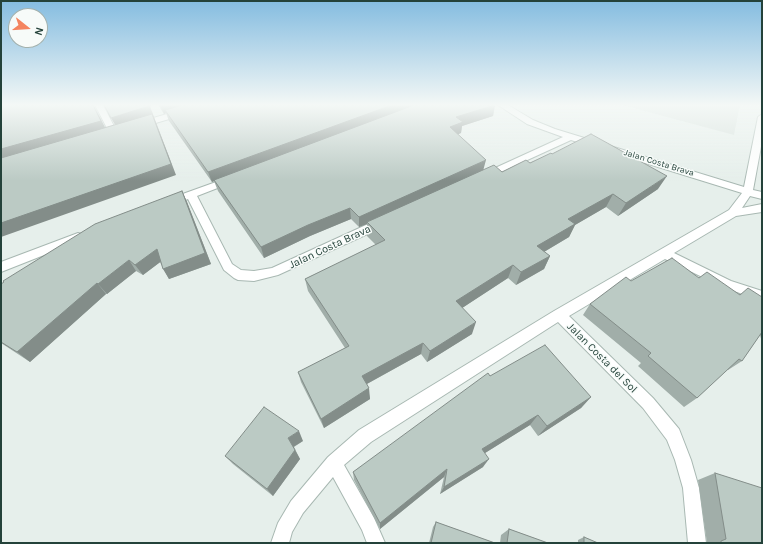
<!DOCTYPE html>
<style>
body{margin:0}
#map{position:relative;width:763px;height:544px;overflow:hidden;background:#e6efeb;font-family:Karla,sans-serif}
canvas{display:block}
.frame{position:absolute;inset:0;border:2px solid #24423a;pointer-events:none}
.north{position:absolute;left:8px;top:8px;width:40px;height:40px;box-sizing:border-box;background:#f7fbf9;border:1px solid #a3b1ad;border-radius:50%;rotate:107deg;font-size:11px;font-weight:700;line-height:16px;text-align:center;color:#24423a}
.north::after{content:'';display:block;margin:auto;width:14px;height:18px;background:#f4845f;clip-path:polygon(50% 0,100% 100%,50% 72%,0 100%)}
</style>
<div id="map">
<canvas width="763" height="544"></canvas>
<div class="frame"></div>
<div class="north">N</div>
</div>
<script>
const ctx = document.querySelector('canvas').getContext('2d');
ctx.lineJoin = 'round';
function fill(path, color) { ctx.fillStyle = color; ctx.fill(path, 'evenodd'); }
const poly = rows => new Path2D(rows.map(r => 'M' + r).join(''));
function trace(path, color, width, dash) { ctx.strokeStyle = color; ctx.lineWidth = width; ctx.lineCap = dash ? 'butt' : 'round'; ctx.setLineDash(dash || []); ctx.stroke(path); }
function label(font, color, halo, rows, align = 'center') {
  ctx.font = font + ' Karla,sans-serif'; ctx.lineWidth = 3; ctx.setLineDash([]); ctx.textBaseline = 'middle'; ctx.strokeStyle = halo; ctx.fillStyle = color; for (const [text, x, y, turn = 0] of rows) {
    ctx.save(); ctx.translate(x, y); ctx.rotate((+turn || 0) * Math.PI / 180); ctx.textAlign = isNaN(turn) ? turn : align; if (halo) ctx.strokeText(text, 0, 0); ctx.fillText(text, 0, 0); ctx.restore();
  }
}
const built = poly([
 [622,105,740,105,734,135]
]);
const street = poly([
 [95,105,103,105,117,132,116,134,110,134,95,105],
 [198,105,211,105,210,107,142,127,136,127,135,125,136,123,198,105],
 [498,105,508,105,533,120,555,129,744,187,758,117,762,114,762,141,753,190,762,192,762,199,750,196,742,208,762,204,762,212,736,216,674,253,731,281,762,291,762,301,723,287,665,259,569,316,653,398,679,429,691,460,699,488,706,543,688,543,683,488,675,460,667,440,643,408,558,322,371,442,344,465,374,518,385,543,367,543,362,530,333,477,303,513,292,532,289,543,271,543,278,523,291,501,328,457,359,430,554,311,729,210,742,193,571,140,488,178,482,178,480,176,482,174,563,137,527,124,498,105],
 [230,177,233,178,235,180,233,182,197,196,232,264,241,270,254,271,272,268,377,220,385,220,386,223,385,226,278,275,254,281,238,280,234,278,224,270,188,199,170,205,166,204,165,202,166,200,230,177],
 [78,233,82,234,84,237,82,240,1,272,1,262,78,233]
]);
const wall = poly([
 [158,105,495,105,493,116,462,126,461,133,458,134,484,170,502,172,530,163,552,154,658,189,618,216,606,207,575,225,569,237,544,252,550,256,544,269,516,285,508,278,462,308,472,334,427,362,421,354,367,384,370,399,324,428,301,382,298,372,345,348,308,291,305,279,376,245,367,236,367,224,359,227,351,219,310,236,264,258,218,191,214,181,212,182,169,121,166,113,164,114],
 [182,191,187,202,211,264,169,279,160,262,143,275,136,271,107,294,106,294,30,362,1,343,1,284],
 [699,278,740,295,762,297,762,342,760,335,742,361,728,370,727,370,697,398,684,407,638,366,641,363,583,315,590,304,631,281],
 [490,376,591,397,581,408,538,436,530,425,485,453,483,467,440,494,444,477,380,529,354,480,353,472],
 [303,441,294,447,300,459,273,496,233,464,225,456],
 [715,473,762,543,707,543,698,480],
 [436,522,495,543,429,543,433,527],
 [509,529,548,543,500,543,501,535],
 [584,537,598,543,578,543,578,540]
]);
const shadedWall = poly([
 [93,105,94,105,94,106,107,131,1,162,1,149],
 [149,105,152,105,150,106,154,117,176,175,1,237,1,223,117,128,111,118],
 [160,105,193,105,165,110,166,113,164,114],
 [392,105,420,105,212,182,208,172],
 [495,105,493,116,462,126,461,133,449,138,450,127,456,117],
 [486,160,483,171,367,222,367,224,359,227,359,217],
 [667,176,658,189,618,216,626,203],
 [182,191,187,202,211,264,169,279,163,269],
 [613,194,606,207,575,225,569,237,532,259,537,246,568,219],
 [350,208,351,219,310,236,264,258,261,247,308,225],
 [157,249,163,260,143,275,135,265],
 [550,256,544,269,516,285,521,272],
 [129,260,136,271,107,294,98,284],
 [513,265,508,278,453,314,456,301],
 [97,283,106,294,30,362,17,352],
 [476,322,472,334,427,362,430,351],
 [423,343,421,354,363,386,362,376],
 [369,388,370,399,324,428,321,419],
 [591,397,581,408,538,436,547,426],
 [538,415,530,425,477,458,482,449],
 [299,431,303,441,293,447,288,438],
 [295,450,300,459,273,496,267,489],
 [489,459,483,467,440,494,444,487],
 [447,469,444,477,380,529,380,523]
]);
const building = poly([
 [1,105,93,105,101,121,1,149,1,105],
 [104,105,149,105,149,106,111,118,104,105],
 [183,105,392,105,208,172,165,110,183,105],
 [414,105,495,105,456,117,463,122,450,127,486,160,359,217,350,208,308,225,261,247,214,180,414,105],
 [152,114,171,164,1,223,1,158,152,114],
 [591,134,667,176,626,203,613,194,568,219,575,224,537,246,550,256,521,272,513,265,456,301,476,322,430,351,423,343,362,376,369,388,321,419,298,372,349,346,305,279,385,240,367,222,494,165,502,172,526,160,530,163,551,153,552,154,591,134],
 [182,191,205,253,163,269,157,249,135,265,129,260,98,284,97,283,17,352,1,342,1,284,4,282,3,281,95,224,182,191],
 [672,258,699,278,707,272,740,295,748,288,762,297,762,332,742,361,739,359,697,398,648,356,651,353,590,304,626,277,631,281,672,258],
 [545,345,591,397,547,426,538,415,482,449,489,459,444,487,447,469,380,523,353,472,488,373,490,376,545,345],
 [264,407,299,431,288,438,295,450,267,489,225,456,264,407],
 [715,473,762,488,762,543,721,543,721,541,726,539,715,473],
 [436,522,495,543,431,543,436,522],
 [509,529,548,543,507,543,509,529],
 [584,537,598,543,584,543,584,537]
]);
const farStreetnames = [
 ["Jalan Costa Brava",659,163,17]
];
const streetNames = [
 ["Jalan Costa Brava",330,247,-25],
 ["Jalan Costa del Sol",602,358,45]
];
fill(built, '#d4dfda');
trace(street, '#a8b8b2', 2);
fill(street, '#fff');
fill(wall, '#a1aea9');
fill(shadedWall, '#838d89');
fill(building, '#bbcac4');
trace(building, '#838d89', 1);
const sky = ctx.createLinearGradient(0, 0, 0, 181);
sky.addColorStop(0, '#84bce0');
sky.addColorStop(0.58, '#f4f8f6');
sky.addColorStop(1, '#f4f8f600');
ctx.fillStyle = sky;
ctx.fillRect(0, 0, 763, 181);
label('9px', '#24423a', '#f7fbf9', farStreetnames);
label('11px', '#24423a', '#f7fbf9', streetNames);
</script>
